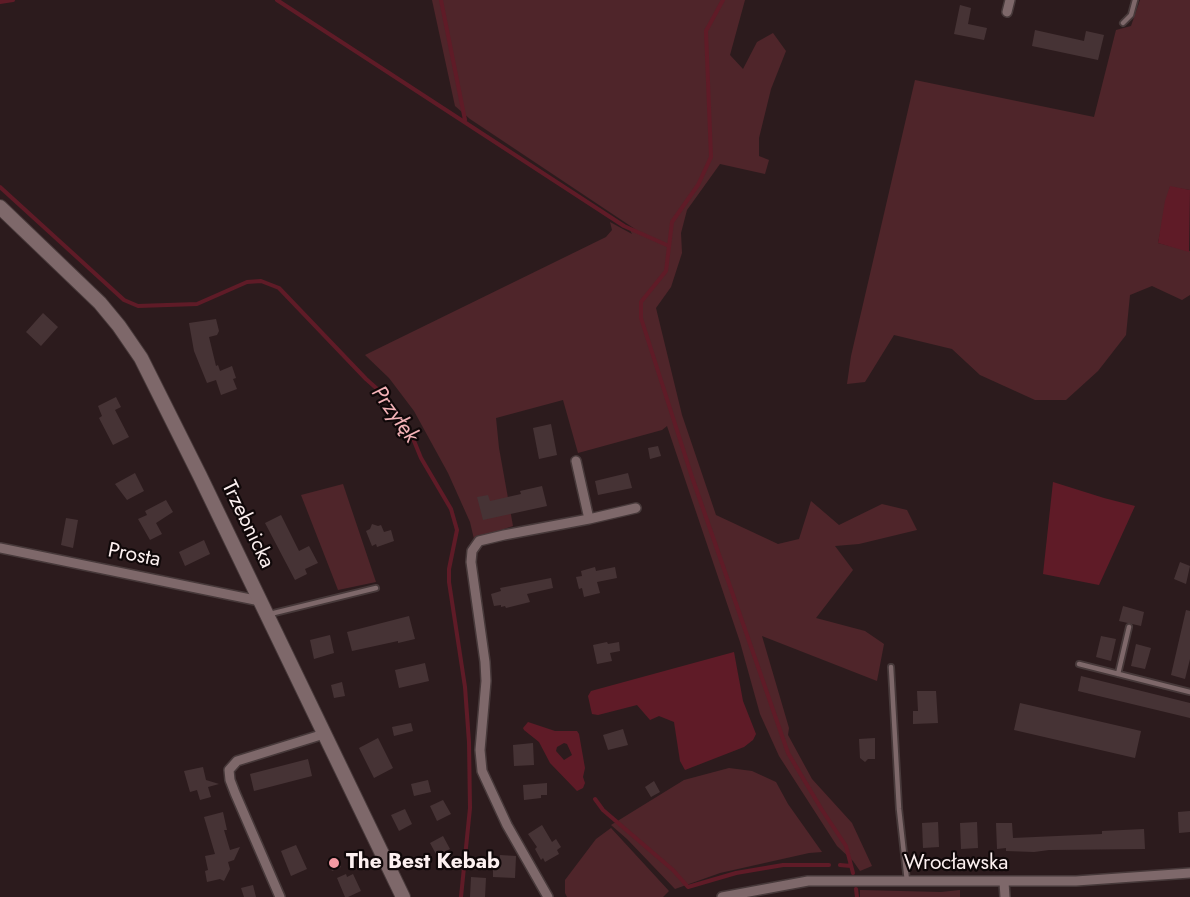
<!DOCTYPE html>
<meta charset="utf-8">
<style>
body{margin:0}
canvas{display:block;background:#2c1b1d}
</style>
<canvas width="1190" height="897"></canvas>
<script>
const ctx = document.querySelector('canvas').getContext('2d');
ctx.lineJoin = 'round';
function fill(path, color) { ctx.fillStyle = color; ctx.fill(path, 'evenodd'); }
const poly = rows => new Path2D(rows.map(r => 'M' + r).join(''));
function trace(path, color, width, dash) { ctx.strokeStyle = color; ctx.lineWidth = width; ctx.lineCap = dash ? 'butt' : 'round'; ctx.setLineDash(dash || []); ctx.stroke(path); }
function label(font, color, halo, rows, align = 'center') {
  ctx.font = font + ' Jost,sans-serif'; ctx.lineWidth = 4.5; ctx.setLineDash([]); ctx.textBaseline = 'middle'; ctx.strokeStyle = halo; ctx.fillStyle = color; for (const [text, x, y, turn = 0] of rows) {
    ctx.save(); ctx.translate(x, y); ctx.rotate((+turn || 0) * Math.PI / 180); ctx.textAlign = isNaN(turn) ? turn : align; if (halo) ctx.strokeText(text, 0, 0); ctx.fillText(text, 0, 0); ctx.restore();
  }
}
const green = poly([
 [432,0,745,0,730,55,743,69,757,42,773,33,786,51,771,89,759,138,759,156,769,160,765,174,720,164,687,210,681,233,682,253,671,287,656,308,682,415,716,515,778,544,799,539,811,501,839,525,882,504,907,510,917,530,859,544,835,546,853,570,816,618,865,631,884,644,877,681,762,636,789,728,788,735,812,779,852,823,872,866,860,871,853,861,837,846,779,756,760,714,740,642,667,426,662,430,578,453,563,400,496,418,499,448,513,526,474,539,470,522,448,473,414,411,389,378,365,355,606,237,612,230,610,222,632,234,629,228,635,229,470,119,455,106],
 [1140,0,1190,0,1190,190,1170,187,1158,243,1190,251,1190,295,1182,300,1152,286,1130,295,1126,335,1098,371,1066,400,1035,400,980,375,952,349,894,335,865,382,847,384,851,356,915,80,1094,117,1116,30,1131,26],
 [343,484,376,582,338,590,301,495],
 [729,768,752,771,776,782,788,804,822,852,809,853,720,873,675,889,627,839,611,825,684,780],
 [611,828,669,891,663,897,567,897,565,893,565,880,596,839],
 [860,890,941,892,960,890,960,897,860,897]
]);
const water = poly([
 [1170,186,1190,190,1189,252,1158,243,1165,201],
 [1053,482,1104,498,1135,506,1099,585,1043,574],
 [734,652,743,701,756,734,753,740,744,747,685,770,680,761,674,722,659,716,650,720,637,705,598,715,592,714,588,696,591,691],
 [528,722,555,731,577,731,579,734,585,768,583,777,585,783,583,788,577,791,550,763,539,742,524,730,523,728],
 [564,743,567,744,572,755,564,760,556,751,557,747]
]);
const stream = poly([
 [277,0,624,226,669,246],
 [441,0,465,120],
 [723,0,706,31,711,157,698,185,672,222,666,271,641,302,641,318,692,477,788,753,822,810,846,846,853,873],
 [0,2,13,0],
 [0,187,124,300,138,306,197,304,247,282,261,281,279,288,366,379,384,395,412,436,421,458,451,509,457,530,449,569,449,582,465,687,469,742,470,808,461,897],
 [595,799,603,810,673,870,688,887,736,873,783,865,829,865],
 [840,865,851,866],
 [856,889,857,897]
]);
const building = poly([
 [960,5,971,8,968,24,987,28,984,40,954,34],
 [1035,30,1084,41,1086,31,1104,35,1098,60,1032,46],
 [43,313,58,327,41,346,26,332],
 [216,319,219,331,217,335,209,337,216,366,218,365,220,371,232,366,236,378,233,379,237,389,221,395,216,380,207,383,194,351,189,323],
 [116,397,121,407,115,410,129,437,113,445,99,418,102,416,98,406],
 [551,424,557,455,539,459,533,428],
 [658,446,661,456,650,459,648,448],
 [135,473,144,491,127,500,115,484],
 [628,473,632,488,598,495,595,481],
 [542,486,547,506,483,520,477,497,488,495,490,501,521,494,520,491],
 [166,500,173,512,156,523,162,534,150,540,138,519,147,515,145,511],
 [281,515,299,551,309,546,318,563,305,569,307,574,295,580,265,523],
 [66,518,78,520,73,548,61,545],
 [372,524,378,526,381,525,384,532,391,530,394,541,377,547,376,544,372,546,366,531,370,529],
 [204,540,210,554,185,566,179,552],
 [1180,562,1190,566,1186,584,1174,579],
 [595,567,596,571,615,567,617,578,597,582,600,593,584,597,582,588,579,589,576,577,582,576,581,571],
 [551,578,553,588,527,594,530,602,506,608,505,606,501,607,501,605,494,606,491,594,501,591,500,588],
 [1123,606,1144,612,1141,626,1119,621],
 [1186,610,1190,611,1190,659,1185,679,1171,675],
 [409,616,415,639,398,643,398,641,352,651,347,632],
 [330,635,334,653,314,659,310,640],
 [1101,636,1116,639,1111,661,1096,657],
 [607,642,608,644,619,642,620,651,610,653,612,661,597,664,593,645],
 [1136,644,1151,648,1145,669,1131,666],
 [425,663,429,681,399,688,395,670],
 [1081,676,1190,703,1190,718,1078,691],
 [342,682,345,696,334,698,331,685],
 [917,691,936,691,938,723,913,724,913,711,918,711],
 [1020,703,1141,731,1135,758,1014,730],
 [411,723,413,731,394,736,392,727],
 [623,729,628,745,608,750,603,735],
 [378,738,393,768,374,778,359,748],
 [875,738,875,759,868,759,865,762,860,758,859,739],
 [533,743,534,765,514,766,513,745],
 [308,759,312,776,254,791,250,774],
 [203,767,206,780,219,784,208,787,211,797,200,800,197,790,190,792,184,771],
 [428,780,431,792,414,796,411,784],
 [654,781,660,792,651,797,645,787],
 [547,783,547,795,541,795,541,798,524,800,523,785],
 [443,800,451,814,437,821,430,806],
 [405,809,412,824,399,831,391,815],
 [1190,811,1190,832,1179,833,1178,812],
 [223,812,227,830,224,830,230,850,240,847,234,860,228,862,230,869,224,881,220,879,207,882,205,871,208,870,205,856,215,854,204,817],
 [938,822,939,847,923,848,922,823],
 [977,822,978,848,961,849,960,823],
 [996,823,1012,823,1013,838,1102,834,1102,831,1144,829,1145,849,1049,850,1034,852,1006,851,1006,848,997,849],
 [542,825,552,842,556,839,561,847,557,850,559,854,545,862,543,858,541,860,535,849,537,847,528,834],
 [443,836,450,849,437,856,430,843],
 [296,845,307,869,291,876,281,851],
 [500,855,516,856,515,878,493,877,493,863,499,864],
 [336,856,341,867,332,871,327,860],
 [346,874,347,877,353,874,361,891,348,897,345,897,337,878],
 [471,877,486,878,485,897,470,897],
 [253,885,256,897,244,897,241,888]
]);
const lane = poly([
 [1123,23,1131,15,1135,0],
 [270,614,376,588],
 [1079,664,1190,692],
 [891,667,899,809,907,881],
 [1118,674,1129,627]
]);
const street = poly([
 [1007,12,1010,0],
 [576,461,589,519],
 [0,548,260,601],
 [1004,882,1005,897],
 [280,897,235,793,230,780,229,770,237,761,324,734],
 [548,897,507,825,482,771,480,750,486,681,485,662,471,562,472,551,479,541,504,535,589,519,636,508],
 [722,897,808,881,1076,881,1190,873]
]);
const secondary = poly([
 [0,207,100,303,119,326,141,358,200,476,403,897]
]);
const markers = [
 [334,863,6,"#f49aa3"]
];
const streetNames = [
 ["Trzebnicka",247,525,64],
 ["Prosta",134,556,11],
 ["Wrocławska",956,864]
];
const poiNames = [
 ["The Best Kebab",346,863]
];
const waterNames = [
 ["Przyłęk",394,415,54]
];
fill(green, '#4f252a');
fill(water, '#5f1b27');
trace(stream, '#5f1b27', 4);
fill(building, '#463335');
trace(lane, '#47393a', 8);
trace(street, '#47393a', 12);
trace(secondary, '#47393a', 16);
trace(lane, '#7e686a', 4.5);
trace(street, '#7e686a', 9);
trace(secondary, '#7e686a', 14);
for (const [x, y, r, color] of markers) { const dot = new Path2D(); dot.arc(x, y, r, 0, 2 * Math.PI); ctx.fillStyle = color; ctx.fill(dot); trace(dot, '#100809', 2); }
label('21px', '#fcf0f0', '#100809', streetNames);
label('bold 21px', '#fcf0f0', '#100809', poiNames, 'left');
label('italic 22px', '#f3b2b7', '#100809', waterNames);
</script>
